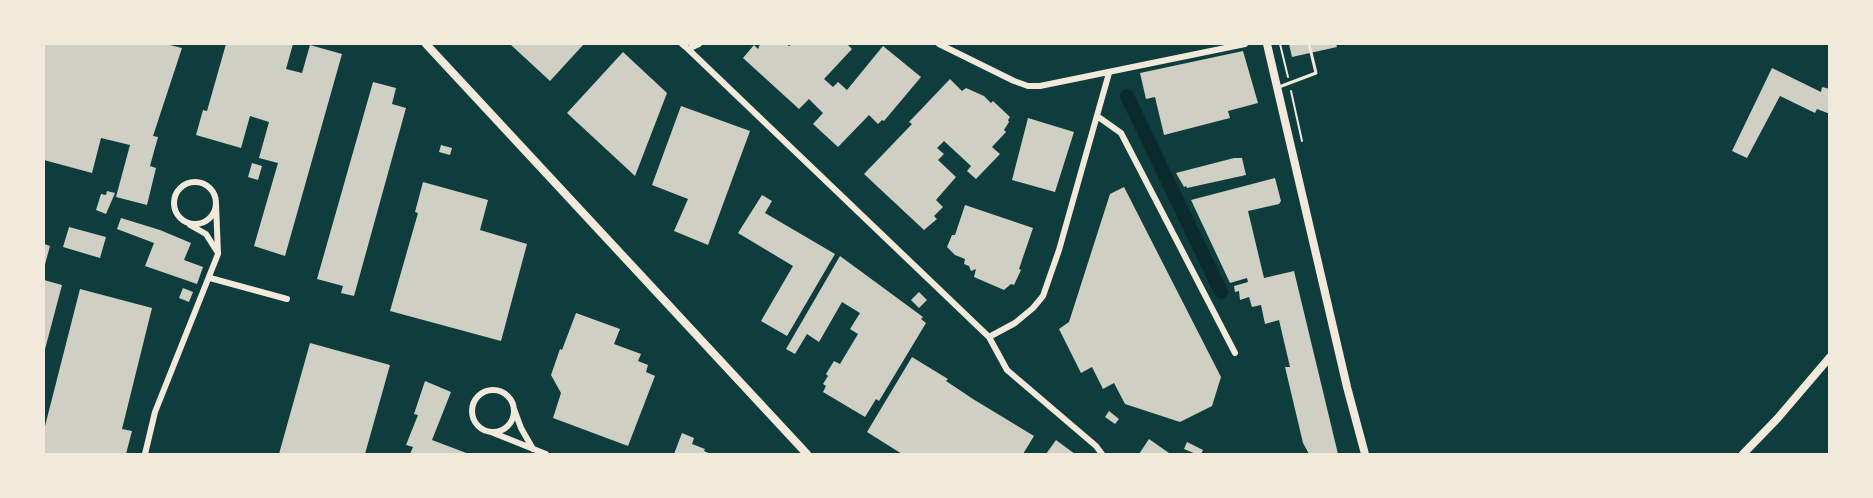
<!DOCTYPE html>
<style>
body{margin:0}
#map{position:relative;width:1873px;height:498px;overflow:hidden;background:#0f3d3e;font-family:"Varela Round",sans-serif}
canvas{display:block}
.frame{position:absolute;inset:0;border:45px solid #f1e9da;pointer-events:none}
</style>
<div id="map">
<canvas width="1873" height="498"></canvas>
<div class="frame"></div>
</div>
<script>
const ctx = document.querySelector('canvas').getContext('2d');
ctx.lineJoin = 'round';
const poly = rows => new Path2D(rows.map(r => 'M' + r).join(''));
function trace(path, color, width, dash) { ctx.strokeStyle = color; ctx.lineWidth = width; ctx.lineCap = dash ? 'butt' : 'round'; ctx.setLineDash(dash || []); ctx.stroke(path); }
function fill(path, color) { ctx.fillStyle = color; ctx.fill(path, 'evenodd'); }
const canal = poly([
 [1127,96,1221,292]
]);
const building = poly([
 [45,44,166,44,182,48,153,136,158,137,150,166,156,168,147,205,116,197,130,145,101,138,92,173,44,160,44,50],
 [226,44,293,44,286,69,302,73,310,45,342,54,285,256,254,246,278,163,259,158,269,122,250,116,241,148,196,135,203,110,207,111],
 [510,44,584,44,550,81],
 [760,44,786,44,789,46,792,44,847,44,852,49,824,79,833,87,838,82,847,90,883,46,921,77,884,121,882,120,878,124,869,115,838,147,813,124,823,113,809,99,799,109,743,58,754,45,758,49],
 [1289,44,1336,44,1337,47,1292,57],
 [1243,51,1258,103,1228,111,1230,118,1164,135,1155,97,1146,99,1140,73],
 [623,52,667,93,635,176,567,113],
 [1772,68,1821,92,1822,87,1830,89,1830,114,1817,109,1815,113,1780,96,1747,158,1732,151],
 [950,79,962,91,966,88,984,96,991,103,993,101,1010,117,1008,120,1009,122,1004,130,1006,132,992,147,1000,154,976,179,967,171,971,166,944,141,937,148,944,154,938,160,956,177,936,200,943,207,934,216,937,219,924,230,864,174,912,124,909,122],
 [373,82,396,88,392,104,406,108,354,296,341,293,343,286,317,279],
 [681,106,750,131,708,245,674,231,688,199,652,185],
 [1028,118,1074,132,1055,192,1012,180],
 [441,145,452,148,450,155,439,152],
 [1234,158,1242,158,1246,175,1187,188,1186,186,1184,187,1176,173],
 [252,163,262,166,258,180,248,177],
 [1275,178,1281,201,1279,204,1248,211,1264,278,1294,271,1338,454,1309,454,1303,443,1285,367,1290,367,1279,320,1265,324,1261,305,1252,307,1249,297,1240,300,1239,291,1235,292,1234,286,1248,282,1247,278,1230,283,1191,200],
 [423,182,488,200,480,230,527,244,501,341,390,311,418,213,415,212],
 [1124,187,1221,377,1212,406,1180,422,1125,404,1114,383,1103,389,1092,367,1081,373,1059,329,1069,322,1110,194],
 [107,191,115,193,106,214,96,210,101,194,106,195],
 [762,195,772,201,765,213,835,254,787,336,761,321,793,266,738,233],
 [965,205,1033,228,1019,269,1021,270,1014,285,1011,284,1004,290,974,277,976,269,971,271,969,266,964,264,965,259,955,255,947,247,952,235,955,235],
 [121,218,160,230,191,243,184,260,203,267,197,284,145,266,154,243,117,229],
 [69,227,106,237,100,258,63,247],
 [44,244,50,246,44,268],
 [840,256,923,317,921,319,926,323,879,401,876,399,865,417,823,392,826,386,823,384,828,376,826,374,834,361,840,364,858,334,850,329,860,313,842,302,819,342,807,334,795,354,786,349],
 [44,280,62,285,44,353],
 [183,288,193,292,189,302,179,298],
 [80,289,152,308,122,429,132,431,126,454,44,454,44,430],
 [919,292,927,300,919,308,911,300],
 [576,313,620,329,614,344,641,354,638,361,648,365,646,372,655,376,628,446,553,418,561,393,551,375,560,349,562,350],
 [310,343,390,365,365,454,279,454],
 [912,357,948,379,946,381,973,399,1034,436,1023,454,902,454,867,432],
 [425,381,451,392,432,440,469,454,410,454,413,447,406,445,418,415,414,414],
 [1109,411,1119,419,1115,424,1105,417],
 [682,433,694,438,692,444,705,449,704,451,711,454,674,454],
 [1149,439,1169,453,1168,454,1139,454],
 [1056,440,1075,454,1046,454],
 [1187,442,1203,450,1201,454,1196,454,1184,449]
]);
const path = poly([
 [1280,44,1288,77],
 [1291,91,1302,141]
]);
const service = poly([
 [1279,87,1316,73,1309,44]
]);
const minor = poly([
 [682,44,688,49,699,44],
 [939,44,1014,81,1028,86,1040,86,1245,44],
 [688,49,989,337,1007,370,1096,446,1102,454],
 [1097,116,1121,133,1235,353],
 '174 203a21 21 0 1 1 42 0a21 21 0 1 1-42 0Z',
 [190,225,206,234,218,253],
 [210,278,287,299],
 [989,337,1015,323,1033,308,1043,296,1059,250,1109,73],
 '472 411a21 21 0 1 1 42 0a21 21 0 1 1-42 0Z',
 [514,409,521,428,533,449],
 [491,432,546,454],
 [145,454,155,412,218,254,216,204]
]);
const tertiary = poly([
 [1267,44,1347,387,1365,454],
 [1743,454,1777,419,1830,357]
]);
const secondary = poly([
 [426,44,807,454]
]);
trace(canal, '#0a2a2b', 14);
fill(building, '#cfcfc3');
trace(path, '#f1e9da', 2);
trace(service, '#f1e9da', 3);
trace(minor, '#f1e9da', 6);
trace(tertiary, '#f1e9da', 8);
trace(secondary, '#f1e9da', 8);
</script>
